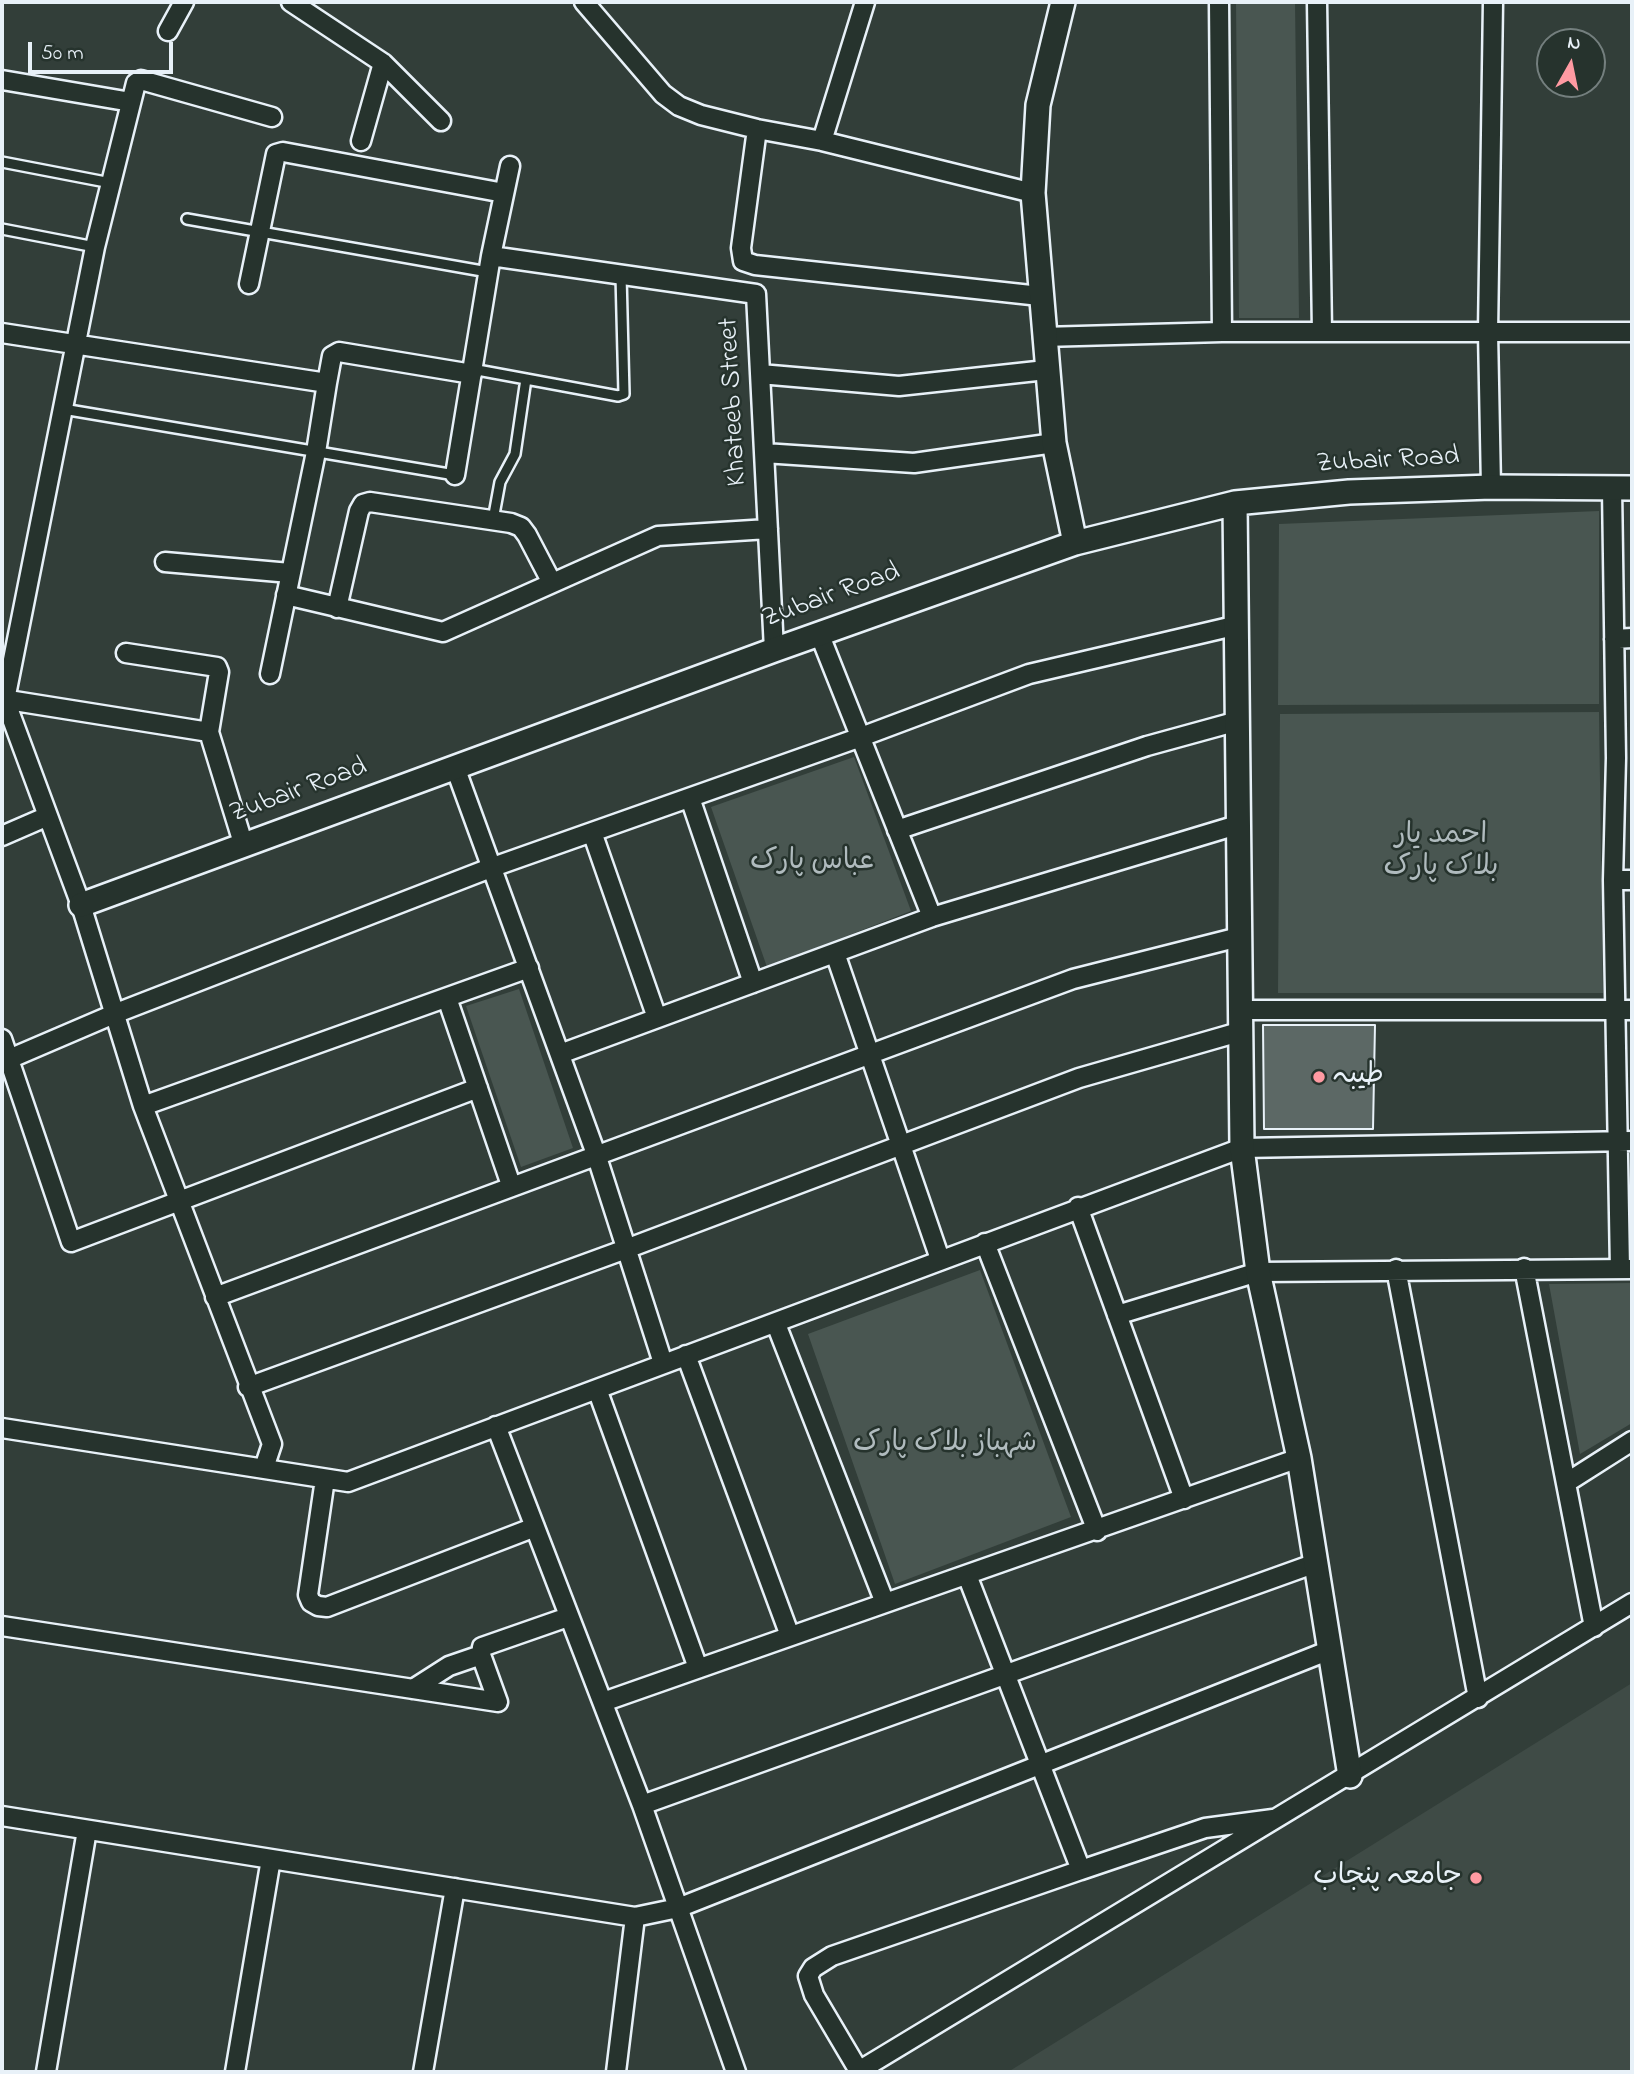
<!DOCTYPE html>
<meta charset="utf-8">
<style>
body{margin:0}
#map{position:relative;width:1634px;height:2074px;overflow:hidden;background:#323e39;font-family:"Indie Flower",sans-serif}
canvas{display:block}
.frame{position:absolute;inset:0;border:4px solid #e8f1f8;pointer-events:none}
.north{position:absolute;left:1536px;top:28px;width:70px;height:70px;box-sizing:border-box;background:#26332d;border:2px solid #747f7e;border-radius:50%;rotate:9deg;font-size:19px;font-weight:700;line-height:28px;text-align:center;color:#e8f1f8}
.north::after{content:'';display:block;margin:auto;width:24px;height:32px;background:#ff9aa2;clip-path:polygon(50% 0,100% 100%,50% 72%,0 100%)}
.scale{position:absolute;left:28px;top:42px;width:145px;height:32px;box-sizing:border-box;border:4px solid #e8f1f8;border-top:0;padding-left:9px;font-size:21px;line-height:24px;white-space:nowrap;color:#e8f1f8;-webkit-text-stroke:5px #26332d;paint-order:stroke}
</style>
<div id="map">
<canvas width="1634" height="2074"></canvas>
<div class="frame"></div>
<div class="north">N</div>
<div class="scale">50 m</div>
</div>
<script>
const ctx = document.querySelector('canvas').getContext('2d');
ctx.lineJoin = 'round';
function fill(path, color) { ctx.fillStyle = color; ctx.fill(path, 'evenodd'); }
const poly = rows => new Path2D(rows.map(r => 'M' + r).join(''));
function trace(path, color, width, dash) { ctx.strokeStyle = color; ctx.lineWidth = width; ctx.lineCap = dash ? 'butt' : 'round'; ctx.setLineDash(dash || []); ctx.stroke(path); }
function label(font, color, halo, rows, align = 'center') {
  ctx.font = font + ' "Indie Flower","Playpen Sans Arabic",sans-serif'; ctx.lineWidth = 5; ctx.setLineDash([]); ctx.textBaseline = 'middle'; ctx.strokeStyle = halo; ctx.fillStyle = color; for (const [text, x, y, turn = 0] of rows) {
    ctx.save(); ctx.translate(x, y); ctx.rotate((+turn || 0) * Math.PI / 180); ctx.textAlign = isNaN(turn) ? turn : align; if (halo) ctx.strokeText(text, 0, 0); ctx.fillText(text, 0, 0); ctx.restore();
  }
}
const built = poly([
 [1632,1683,1632,2072,1008,2072]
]);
const green = poly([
 [1236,2,1295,2,1299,318,1239,318],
 [1599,511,1599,704,1278,705,1279,524],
 [1599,712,1603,993,1278,993,1280,714],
 [854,757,911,911,767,967,711,807],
 [519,989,573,1148,521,1167,466,1006],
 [980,1270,1071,1517,895,1584,808,1334],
 [1632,1283,1632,1423,1580,1454,1549,1284]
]);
const building = poly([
 [1263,1025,1375,1025,1373,1129,1264,1129,1263,1025]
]);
const service = poly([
 [2,162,111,183],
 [187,219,488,272],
 [2,229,95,247],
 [472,369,618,396,624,394,621,275],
 [63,409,455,475],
 [493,520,500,482,515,454,526,379]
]);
const minor = poly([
 [291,2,383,63,441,121],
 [584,2,663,94,679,106,701,115,757,129,822,141,1033,193],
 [1219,2,1222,332],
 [1317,2,1322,332],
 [168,31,184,2],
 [2,80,131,102],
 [757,129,741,248,743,261,755,265,1040,296],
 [361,141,383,63],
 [822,141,865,2],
 [491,256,756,294,774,650],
 [249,284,276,154,283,152,504,193],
 [2,333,327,383,332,356,339,352,472,374],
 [1043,337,1222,332,1632,332],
 [760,374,899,386,1046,370],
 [764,453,914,463,1054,443],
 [455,475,491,256,510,166],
 [1491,487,1488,332,1493,2],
 [1612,488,1616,758,1613,880,1620,1269],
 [165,562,290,573],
 [286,595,443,632,658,536,768,529],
 [337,608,359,511,363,504,370,502,511,523,521,527,527,535,551,581],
 [819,633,932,917],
 [1614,639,1632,638],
 [126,653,217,667,219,672,209,732,243,843],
 [270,674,316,452,327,383],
 [2,699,209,732],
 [455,767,596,1154,663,1363],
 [690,798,753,983],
 [897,830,1147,746,1238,721],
 [592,832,657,1018],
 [2,836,48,816],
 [1613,880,1632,880],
 [835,953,940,1259],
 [447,998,511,1185],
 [1240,1010,1632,1010],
 [2,1039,71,1242,478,1088],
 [560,1054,932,917,1237,825],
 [9,1059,114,1014,493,867,861,737,1029,674,1238,625],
 [143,1106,529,968],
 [1078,1207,1184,1499],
 [985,1243,1097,1531],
 [1524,1268,1594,1627],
 [1396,1269,1478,1698],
 [215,1297,1073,979,1239,937],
 [1117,1315,1258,1272,1632,1269],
 [776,1324,885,1603],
 [686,1355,790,1636],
 [248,1387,626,1249,1079,1078,1239,1032],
 [597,1389,698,1668],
 [496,1426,642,1805,736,2072],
 [2,1428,348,1482,1242,1148,1632,1141],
 [264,1468,272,1444,143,1106,81,905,5,700,95,247,136,83,141,80,272,117],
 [325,1479,308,1595,311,1602,318,1606,327,1607,535,1527],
 [1566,1483,1632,1441],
 [2,1626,498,1702,481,1655,482,1647,568,1617],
 [413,1689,449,1666,481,1655],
 [603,1702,1299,1458],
 [642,1805,1316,1563],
 [2,1816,635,1917,678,1908,1330,1650],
 [1081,1870,1205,1828,1273,1819],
 [859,2071,814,1995,808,1976,813,1968,832,1956,1081,1870,967,1575],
 [46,2072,87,1830],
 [235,2072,271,1859],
 [423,2072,455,1888],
 [616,2072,635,1917],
 [857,2072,1632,1603]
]);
const tertiary = poly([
 [1063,2,1038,105,1033,193,1054,443,1075,543],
 [1235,503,1242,1148,1258,1272,1299,1458,1350,1776],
 [81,905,774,650,1075,543,1235,503,1349,492,1491,487,1632,488]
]);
const markers = [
 [1319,1077,7,"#ff9aa2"],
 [1476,1878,7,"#ff9aa2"]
];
const streetNames = [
 ["Khateeb Street",735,402,-93],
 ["Zubair Road",1388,462,-3],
 ["Zubair Road",832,597,-20],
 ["Zubair Road",299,792,-20]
];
const parkNames = [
 ["احمد یار",1441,837],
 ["بلاک پارک",1441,869],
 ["عباس پارک",812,863],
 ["شہباز بلاک پارک",945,1445]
];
const poiNames = [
 ["طیبہ",1333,1077],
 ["جامعہ پنجاب",1462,1878,"right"]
];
fill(built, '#3f4b46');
fill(green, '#495651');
fill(building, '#5c6865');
trace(building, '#e8f1f8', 2);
trace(service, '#e8f1f8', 14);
trace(minor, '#e8f1f8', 23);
trace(tertiary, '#e8f1f8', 28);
trace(service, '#26332d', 9);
trace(minor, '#26332d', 18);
trace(tertiary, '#26332d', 23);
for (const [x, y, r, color] of markers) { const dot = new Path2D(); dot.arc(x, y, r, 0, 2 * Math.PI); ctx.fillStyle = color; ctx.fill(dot); trace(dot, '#26332d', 2.5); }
label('28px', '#e8f1f8', '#26332d', streetNames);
label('28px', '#b0bbbe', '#26332d', parkNames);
label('28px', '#e8f1f8', '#26332d', poiNames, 'left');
</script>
